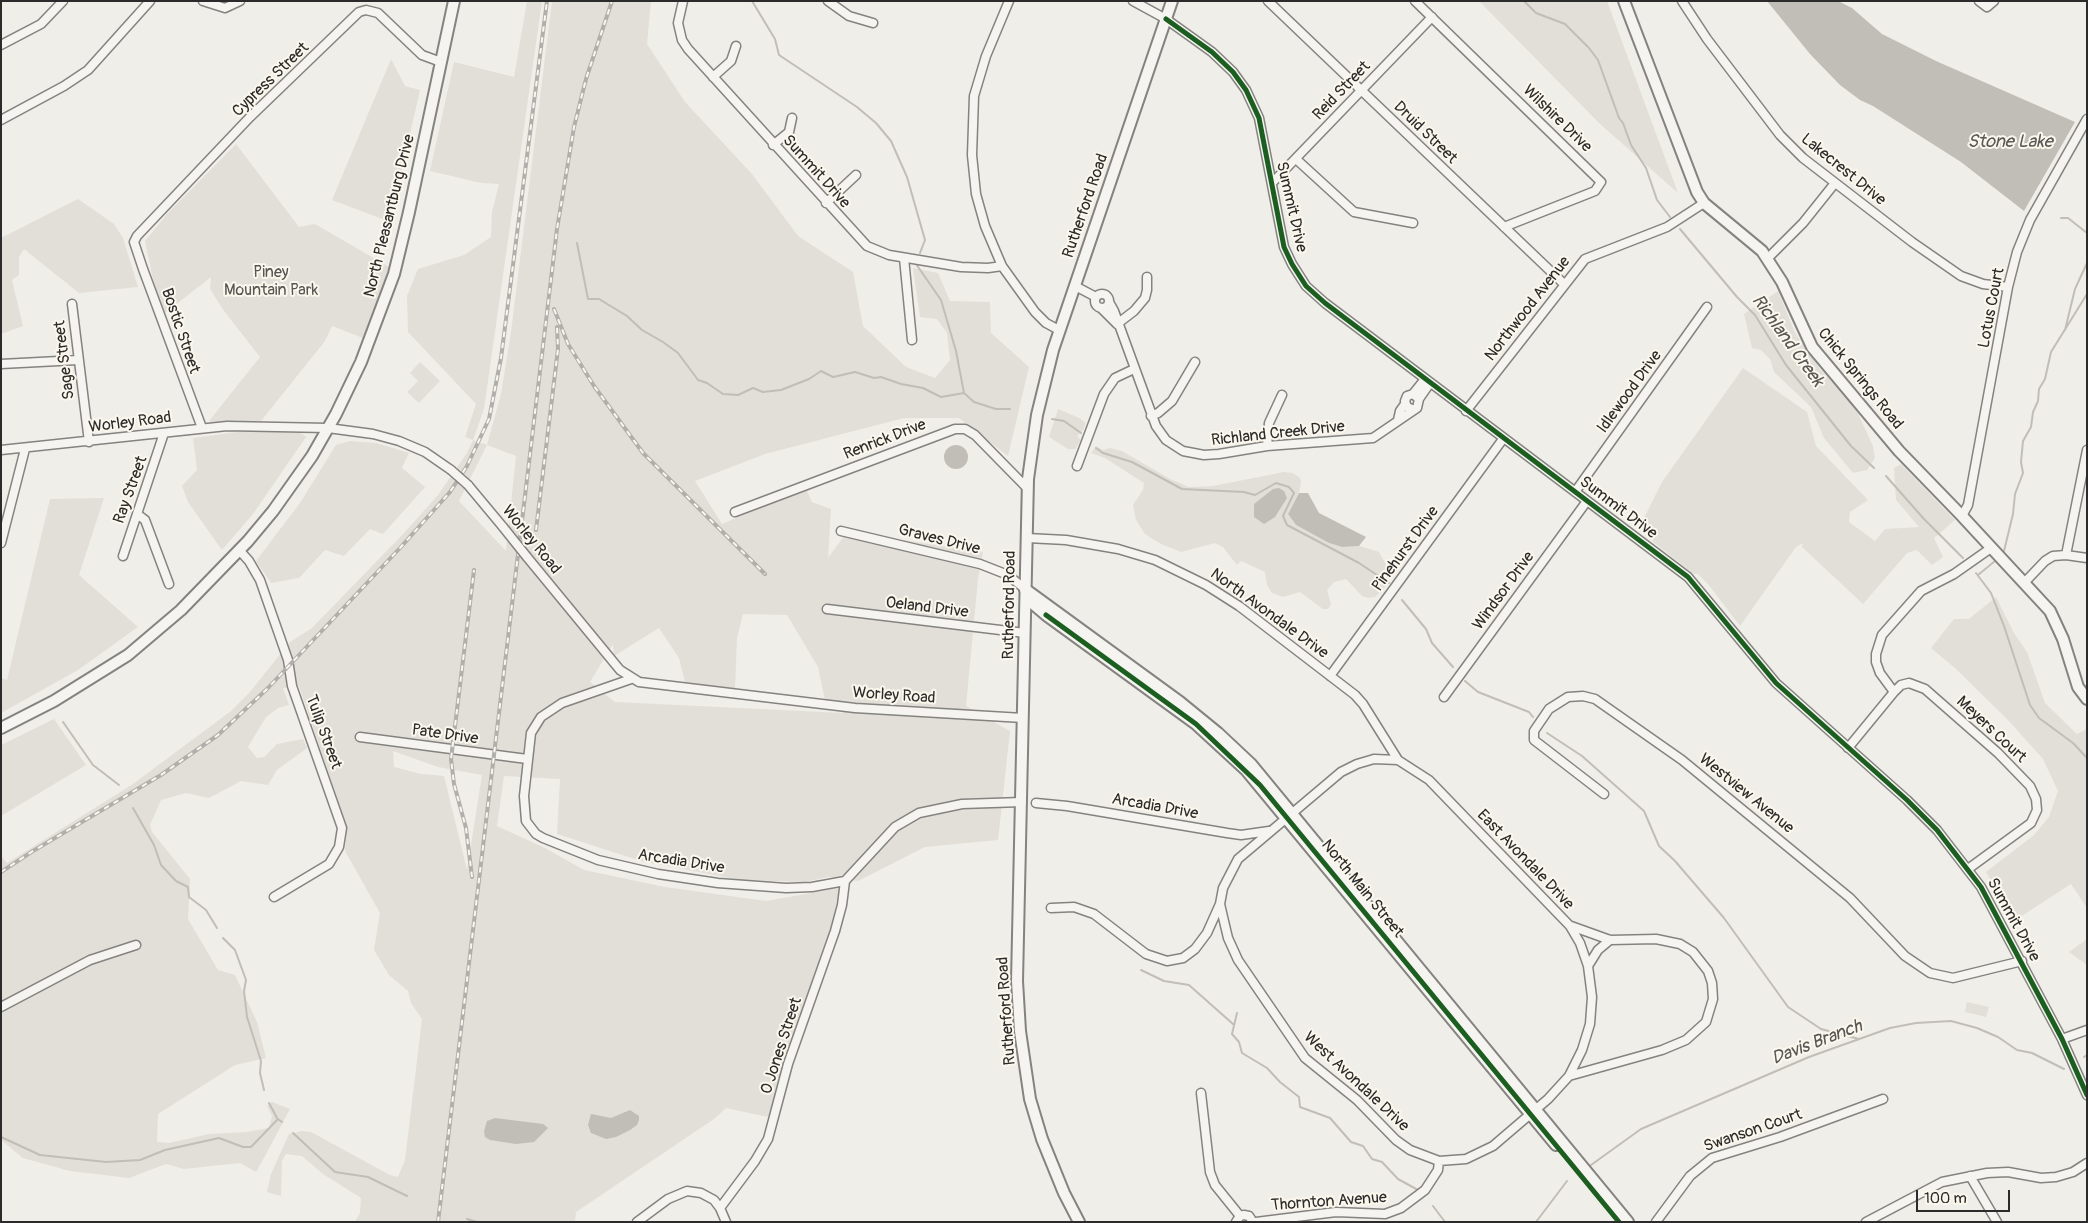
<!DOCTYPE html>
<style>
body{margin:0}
#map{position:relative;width:2088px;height:1223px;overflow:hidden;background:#f0eee8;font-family:Pangolin,sans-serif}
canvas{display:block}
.frame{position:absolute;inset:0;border:2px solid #2b2b2b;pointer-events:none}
.scale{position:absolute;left:1916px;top:1190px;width:94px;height:22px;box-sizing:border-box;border:2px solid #2b2b2b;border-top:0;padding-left:6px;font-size:15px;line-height:18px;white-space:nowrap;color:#2b2b2b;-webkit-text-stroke:4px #fbf7ec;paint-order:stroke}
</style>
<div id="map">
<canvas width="2088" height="1223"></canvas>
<div class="frame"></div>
<div class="scale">100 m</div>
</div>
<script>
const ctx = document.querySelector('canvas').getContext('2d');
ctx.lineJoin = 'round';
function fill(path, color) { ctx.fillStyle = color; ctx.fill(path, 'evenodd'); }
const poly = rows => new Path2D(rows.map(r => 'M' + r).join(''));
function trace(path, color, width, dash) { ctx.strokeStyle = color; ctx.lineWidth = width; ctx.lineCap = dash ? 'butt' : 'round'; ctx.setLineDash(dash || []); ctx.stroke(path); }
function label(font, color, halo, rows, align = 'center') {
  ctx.font = font + ' Pangolin,sans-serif'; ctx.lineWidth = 4; ctx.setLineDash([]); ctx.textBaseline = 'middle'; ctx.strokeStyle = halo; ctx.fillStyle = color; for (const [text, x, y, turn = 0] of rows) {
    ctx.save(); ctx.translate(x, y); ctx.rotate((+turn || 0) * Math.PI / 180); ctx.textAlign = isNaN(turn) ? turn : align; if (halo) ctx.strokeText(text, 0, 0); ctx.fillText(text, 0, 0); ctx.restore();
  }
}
const built = poly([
 [527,1,542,1,484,409,473,440,487,445,501,394,511,332,552,1,651,1,647,44,685,102,752,174,798,236,853,272,863,326,906,367,935,378,950,360,947,333,937,319,920,317,913,268,938,273,950,301,990,302,991,333,1029,367,1008,456,959,418,904,418,765,454,695,481,722,524,806,489,812,502,831,509,828,558,847,532,983,552,978,579,966,706,1010,731,998,840,925,847,858,881,828,877,805,882,741,880,641,861,557,834,560,779,504,776,497,826,545,848,584,870,665,887,766,901,840,888,826,948,768,1117,726,1108,714,1119,576,1212,575,1222,355,1222,360,1213,361,1198,323,1174,302,1156,286,1154,282,1161,281,1196,267,1192,271,1174,289,1134,302,1131,311,1132,390,1175,398,1177,405,1160,422,1019,411,1003,408,991,389,975,374,950,380,913,345,851,347,828,299,686,283,688,289,705,278,708,266,717,248,747,257,758,264,757,277,744,303,739,307,748,277,770,268,785,241,781,209,798,186,793,161,800,150,825,152,832,190,879,188,919,218,970,235,975,257,1022,266,1058,235,1065,158,1114,157,1142,169,1143,209,1134,247,1132,269,1128,272,1116,267,1106,272,1102,290,1109,265,1156,256,1172,240,1163,184,1169,166,1164,129,1178,70,1171,23,1158,1,1140,1,856,7,863,133,784,231,711,249,693,290,642,312,628,405,532,438,495,467,453,473,440,465,437,476,404,408,332,407,296,418,269,464,255,491,237,492,212,499,184,481,183,430,171,454,62,514,77],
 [487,445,516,456,506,551,459,501],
 [743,614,787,615,818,667,825,700,841,703,843,713,615,702,590,682,613,644,614,656,659,628,679,658,686,686,735,690,737,638],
 [393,751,438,767,482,775,467,870,444,776,421,774,394,767],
 [1479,1,1607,1,1678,193,1599,123],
 [391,59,405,86,420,90,390,222,332,200],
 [236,144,299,227,315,224,394,270,368,340,332,326,325,341,261,421,214,423,209,421,260,357,224,311,210,289,211,277,165,313,154,284,145,241,168,213],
 [78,199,114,224,123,238,138,287,79,293,24,249,19,257,19,275,12,280,23,326,1,334,1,238],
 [1778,291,1795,333,1820,369,1854,405,1873,446,1875,458,1867,470,1853,473,1824,438,1811,407,1774,372,1770,359,1761,350,1752,348,1744,314],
 [420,362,440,381,419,403,407,392,418,381,410,373],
 [1743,368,1807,412,1816,446,1868,500,1850,512,1849,522,1875,541,1885,529,1919,527,1896,500,1894,468,1901,464,1955,520,1934,538,1943,557,1932,565,1917,550,1907,553,1863,604,1802,547,1803,543,1796,547,1740,626,1708,584,1698,574,1694,574,1653,542,1651,534,1640,526,1662,482],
 [1058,409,1079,418,1086,423,1083,430,1077,436,1081,440,1075,449,1068,449,1049,437],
 [238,432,300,432,306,437,253,514,222,550,188,502,182,486,197,470,193,438],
 [350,441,376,443,409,453,402,468,425,487,383,534,370,529,344,556,325,550,299,578,271,583,256,561,300,503,336,445],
 [1096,446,1103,450,1110,448,1122,451,1170,479,1189,487,1213,486,1284,472,1293,473,1300,478,1301,482,1299,493,1288,514,1296,525,1329,543,1342,547,1359,546,1379,552,1390,572,1387,585,1375,597,1368,598,1362,596,1346,579,1334,582,1327,590,1331,604,1328,609,1323,609,1300,592,1283,597,1272,593,1267,585,1265,572,1241,561,1237,565,1223,547,1215,543,1181,552,1161,544,1145,534,1136,520,1133,505,1143,490,1144,483,1105,458,1091,453],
 [104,498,79,575,138,627,78,670,1,713,1,678,7,680,50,499],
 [1996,597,2014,633,2027,652,2045,703,2077,734,2087,729,2087,908,2071,884,2014,921,1986,872,2034,835,2049,817,2058,791,2043,759,2008,720,1955,668,1931,648,1954,619,1969,619],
 [54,719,86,765,1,816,1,745],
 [2087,939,2087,965,2069,952],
 [1967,1002,1989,1007,1986,1017,1965,1012]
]);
const water = poly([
 [1767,1,1838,1,1852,8,1882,34,1936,61,2075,122,2024,211,1961,162,1873,106,1860,100,1840,85,1810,54],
 '944 457a12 12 0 1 1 24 0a12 12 0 1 1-24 0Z',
 [1279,488,1284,491,1287,498,1275,517,1264,524,1254,517,1254,504,1273,489],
 [1299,493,1308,493,1319,513,1366,537,1359,546,1342,547,1329,543,1296,525,1288,514],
 [630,1110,639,1116,639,1120,637,1125,630,1130,616,1137,606,1139,591,1133,588,1125,591,1114,611,1118],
 [495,1118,543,1124,548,1128,534,1142,516,1144,490,1140,485,1137,484,1131,487,1121]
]);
const stream = poly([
 [752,1,775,39,779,55,857,107,876,123,891,141,907,177,925,240,920,253],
 [1524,1,1536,13,1565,24,1589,48,1598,60,1619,118,1623,123,1631,145,1646,168,1657,200,1670,217],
 [2061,218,2068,218,2087,233],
 [1680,229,1737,297,1755,315,1786,365,1851,446,1874,468],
 [577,243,588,299,599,299,627,316,642,330,663,342,678,353,698,380,707,383,723,394,738,395,753,388,763,392,781,390,809,379,821,371,833,377,855,372,874,378,881,377,901,384,923,388,941,397,964,393],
 [916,264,941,300,956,351,964,393,974,402,996,409,1010,409],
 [2065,330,2075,289,2087,263],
 [1052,419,1064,421,1081,433],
 [1096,448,1103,453,1132,462,1182,489,1244,492,1255,495,1276,483,1289,487,1294,493,1283,516,1287,525,1359,563,1389,583],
 [1886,476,1924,519,1963,558],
 [2004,551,2013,514,2015,494,2023,473,2021,462,2023,441,2031,427,2033,412,2038,401,2039,389,2045,379,2051,352,2087,294],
 [1976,573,1991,593,2004,626,2030,705,2039,718,2073,743,2087,758],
 [1978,575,1995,561],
 [1402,600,1426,629,1432,643,1453,667],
 [1465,681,1478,692,1529,712,1533,717],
 [63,722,93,765,119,785],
 [1547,733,1582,756,1644,811,1659,846,1675,861,1724,918,1788,1007,1821,1029,1859,1039],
 [133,808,154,845,161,865,176,881,188,887,189,897,206,910,217,928],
 [223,938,235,950,246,980,244,991,247,1017,261,1061,260,1073,264,1090],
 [1141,970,1164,981,1189,985,1233,1024],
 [1237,1013,1232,1034,1239,1042,1242,1053,1267,1068,1280,1082,1299,1097,1300,1107,1330,1118,1351,1142,1363,1146,1372,1159,1382,1162,1398,1179,1418,1190],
 [2084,1057,2087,1055],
 [269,1103,277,1118],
 [293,1133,335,1172,368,1177,407,1196],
 [1,1137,40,1155,106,1162,140,1160,165,1150,219,1138,243,1147,251,1147,278,1119,282,1122],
 [1591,1165,1641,1129,1809,1057,1890,1028,1916,1023,1951,1021,1977,1028,1998,1037,2017,1050,2032,1053,2064,1069],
 [1433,1206,1445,1222],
 [467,1219,477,1222],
 [1536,1222,1567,1181]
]);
const street = poly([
 [203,1,225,8,240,1],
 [683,1,678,23,682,40,688,49,867,246,889,255,961,267,988,268,1002,266],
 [828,1,849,16,873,23],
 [1009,1,986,56,974,96,972,155,976,194,985,226,1002,266,1035,312,1046,323,1059,330],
 [1133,1,1166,19,1212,52,1233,72,1246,90,1259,118,1284,247,1292,264,1306,286,1325,303,1688,577,1776,683,1907,800,1937,830,1981,887,2062,1039,2087,1095],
 [1268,1,1564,284],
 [1415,1,1601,182,1595,191,1504,227],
 [1682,1,1707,39,1780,135,1803,158,1912,242,1961,276,1983,284,2008,287],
 [1979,1,1987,7,1994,1],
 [1,45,41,24,63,1],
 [713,77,731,61,736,46],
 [1,120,64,86,88,70,150,1],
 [773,145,789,132,792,118],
 [1296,159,1354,212,1413,223],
 [1272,183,1432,17],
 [826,203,856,175],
 [904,258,912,340],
 [1768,258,1803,223,1835,183],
 [1075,286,1096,297],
 '1095 301a7 7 0 1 1 14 0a7 7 0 1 1-14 0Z',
 [1109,302,1114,311,1156,426,1166,440,1183,451,1204,455,1219,454,1267,446,1373,438,1417,408,1419,399,1413,394,1407,396,1405,401,1407,407,1412,409],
 [72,304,89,442],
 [1101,308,1117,324],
 [1117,324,1134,311,1145,298,1147,290,1147,277],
 [1,364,78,360],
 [1413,394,1425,379],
 [1419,399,1430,383],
 [1466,411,1585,259,1667,227,1704,203],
 [1151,416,1158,413,1172,401,1195,362],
 [1398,420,1400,411,1405,404],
 [202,428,143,269,134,242,137,236,250,117,359,12,366,10,378,13,422,55,441,62],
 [1267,446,1269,423,1282,395],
 [1,450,227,426,328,428,373,434,399,441,425,452,451,470],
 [1077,466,1104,394,1115,378,1134,369],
 [468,485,503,527],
 [1575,492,1707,307],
 [735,512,955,429,965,429,975,435,1028,489],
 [137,514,145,520,169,584],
 [1962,516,1968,505,2008,287,2017,252,2030,220,2087,119],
 [841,531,980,564,1008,575,1025,589],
 [1027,538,1066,540,1118,549,1155,560,1206,585,1239,606,1355,695,1363,704,1398,760],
 [1,543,25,449],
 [240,551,249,561,260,580,288,660,292,686,342,828,339,847,329,864,274,897],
 [2066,555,2087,450],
 [123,556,164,433],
 [527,557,620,670,639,682,855,708,1023,718],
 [2024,583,2045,561,2053,556,2066,555,2087,558],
 [827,609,1025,633],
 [1330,676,1503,439],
 [631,679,562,703,541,717,531,733,524,796,526,821,536,834,543,838,598,860,658,874,718,883,786,888,812,887,845,881,895,827,919,813,962,804,1022,802],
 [1894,692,1880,673,1876,662,1876,654,1882,635,1921,591,1954,574,1991,548],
 [1444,697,1587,501],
 [360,737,527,759],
 [1848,748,1894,692,1901,685,1909,683,1925,689,1998,753,2030,786,2036,799,2037,810,2031,823,1968,869],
 [1374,759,1398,760,1429,780,1570,926,1580,943,1588,966,1592,997,1590,1024,1582,1050,1569,1076,1548,1099,1493,1146,1466,1159,1439,1161,1410,1150,1396,1140,1357,1100,1305,1058,1238,960,1228,938,1223,917,1220,904,1223,888,1238,859,1341,772,1357,764,1374,759],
 [1604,794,1534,740,1534,731,1549,709,1568,697,1583,696,1595,699,1682,760,1850,898,1905,956,1930,973,1953,978,2022,961],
 [1036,803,1067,806,1227,833,1241,835,1269,831],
 [1051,908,1074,907,1094,914,1146,954,1167,961,1183,958,1195,949,1207,933,1220,904],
 [1588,966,1598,950,1610,940],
 [1,1007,90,960,136,945],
 [2062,1039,2087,1030],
 [1569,1076,1662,1050,1686,1040,1706,1022,1713,999,1712,983,1708,971,1693,952,1680,944,1656,939,1610,940,1571,926],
 [1201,1093,1210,1172,1215,1185,1240,1216],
 [1970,1176,1997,1222],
 [720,1208,755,1161,768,1139,788,1064,835,931,842,905,845,881],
 [637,1222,668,1199,687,1191,701,1193,714,1200,720,1208,726,1222],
 [1236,1222,1240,1216,1244,1215,1249,1216,1253,1222],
 [1256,1222,1336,1212,1385,1214,1401,1208,1425,1190,1438,1170,1439,1161],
 [1656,1222,1690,1176,1712,1158,1780,1137,1883,1099],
 [1866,1222,1942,1182,1987,1173,2008,1172,2041,1178,2056,1177,2073,1172,2087,1163]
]);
const secondary = poly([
 [1624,1,1697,192,1704,203,1762,251,1782,282,1812,347,1899,451,1962,516,2050,611,2063,639,2078,687,2087,699],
 [1025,589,1180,702,1218,733,1251,764,1628,1222],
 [1025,590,1033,604,1046,615,1196,724,1246,770,1556,1145],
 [1,728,54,701,128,655,181,610,248,541,273,511,312,456,336,414,361,362,394,274,409,212,454,1],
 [1079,1222,1064,1193,1042,1139,1030,1099,1020,1031,1017,981,1028,479,1037,415,1053,350,1172,1]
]);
const rail = poly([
 [554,309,568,344,594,386,643,453,765,574],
 [536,530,558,349,557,327],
 [1,872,33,851,161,775,218,735,267,689,400,548,450,492,467,466,489,419,501,358,547,1],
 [472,877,466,828,454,784,451,759,474,570],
 [438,1222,557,229,574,127,586,79,612,1]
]);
const streetBridge = poly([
 [451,470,468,485],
 [503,527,527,557]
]);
const cycleway = poly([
 [1166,19,1212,52,1233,72,1246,90,1259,118,1284,247,1292,264,1306,286,1325,303,1688,577,1776,683,1907,800,1937,830,1981,887,2062,1039,2087,1095],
 [1046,615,1196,724,1260,785,1619,1222]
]);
const streetNames = [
 ["Cypress Street",271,80,-44],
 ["Reid Street",1342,91,-46],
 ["Wilshire Drive",1557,119,44],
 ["Druid Street",1425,133,44],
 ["Lakecrest Drive",1843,170,39],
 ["Summit Drive",816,172,48],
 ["Rutherford Road",1086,206,-71],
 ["Summit Drive",1291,207,77],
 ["North Pleasantburg Drive",390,216,-76],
 ["Lotus Court",1992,308,-79],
 ["Northwood Avenue",1528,309,-52],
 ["Bostic Street",180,331,71],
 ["Sage Street",65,360,-97],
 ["Chick Springs Road",1860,379,51],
 ["Idlewood Drive",1630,392,-54],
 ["Worley Road",130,423,-7],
 ["Richland Creek Drive",1278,434,-6],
 ["Renrick Drive",885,440,-21],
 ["Ray Street",131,490,-70],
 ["Summit Drive",1618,508,37],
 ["Worley Road",531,540,51],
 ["Graves Drive",939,540,14],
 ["Pinehurst Drive",1406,549,-54],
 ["Windsor Drive",1504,591,-54],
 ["Rutherford Road",1010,605,-89],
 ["Oeland Drive",927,608,7],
 ["North Avondale Drive",1269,614,36],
 ["Worley Road",894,696,4],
 ["Meyers Court",1991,730,43],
 ["Tulip Street",323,732,70],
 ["Pate Drive",445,735,8],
 ["Westview Avenue",1746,794,39],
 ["Arcadia Drive",1155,807,10],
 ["East Avondale Drive",1525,860,46],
 ["Arcadia Drive",681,862,9],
 ["North Main Street",1362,889,51],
 ["Summit Drive",2013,920,61],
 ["Rutherford Road",1007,1011,-94],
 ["O Jones Street",782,1046,-72],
 ["West Avondale Drive",1356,1082,43],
 ["Swanson Court",1753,1131,-19],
 ["Thornton Avenue",1329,1202,-4]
];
const parkNames = [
 ["Piney",271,273],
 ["Mountain Park",271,291]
];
const waterNames = [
 ["Stone Lake",2010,142],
 ["Richland Creek",1787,341,54],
 ["Davis Branch",1817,1043,-21]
];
fill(built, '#e1dfd7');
fill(water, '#c0beb7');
trace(stream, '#c0beb7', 2);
trace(street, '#848380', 11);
trace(secondary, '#848380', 14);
trace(street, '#f5f4f0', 8);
trace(secondary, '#f5f4f0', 10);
trace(rail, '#b0afac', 4);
trace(rail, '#fbf7ec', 2, [5.5]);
trace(streetBridge, '#848380', 11, []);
trace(streetBridge, '#f5f4f0', 8);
trace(cycleway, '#1b5e20', 5);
label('16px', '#2b2b2b', '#fbf7ec', streetNames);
label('16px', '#565552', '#fbf7ec', parkNames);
label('italic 18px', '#585755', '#fbf7ec', waterNames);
</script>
